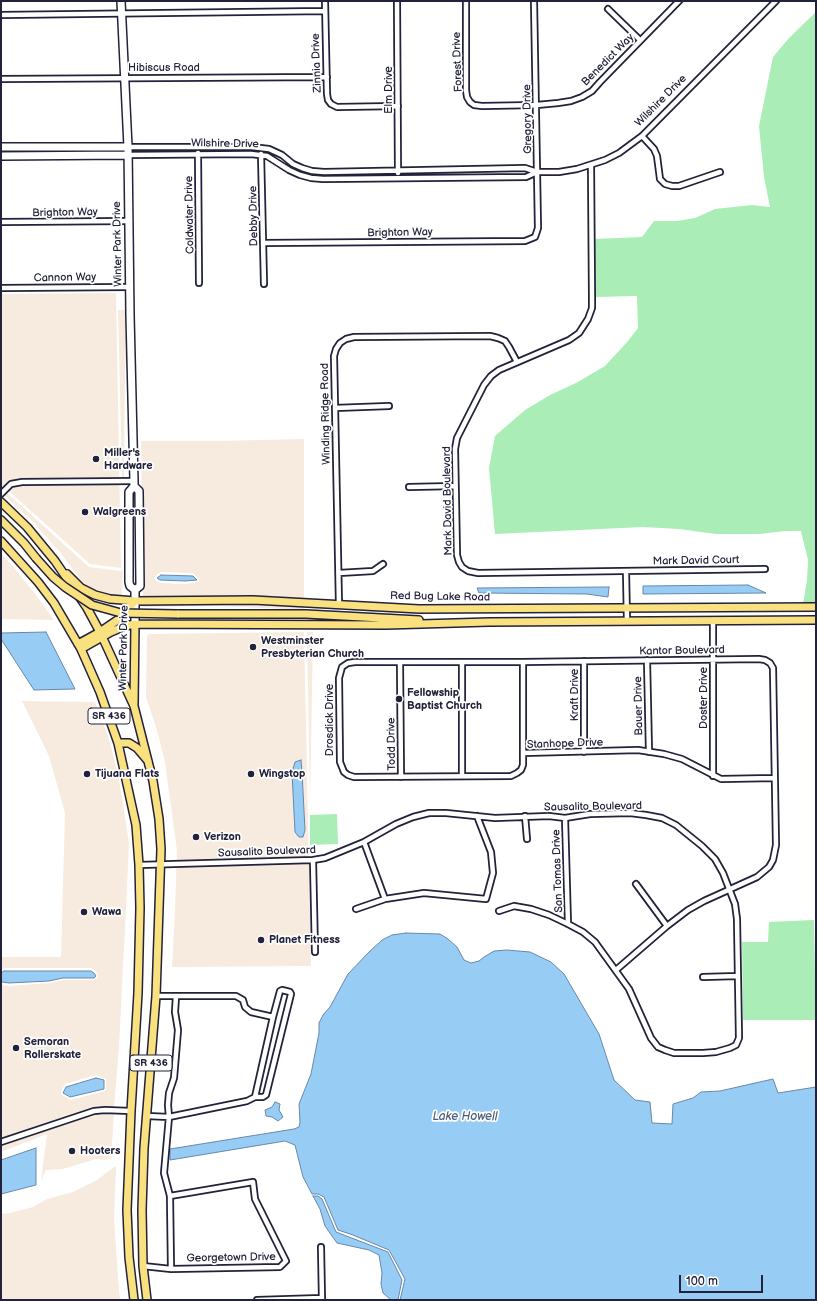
<!DOCTYPE html>
<style>
body{margin:0}
#map{position:relative;width:817px;height:1301px;overflow:hidden;background:#fff;font-family:"Balsamiq Sans",sans-serif}
canvas{display:block}
.frame{position:absolute;inset:0;border:2px solid #22223b;pointer-events:none}
.scale{position:absolute;left:679px;top:1275px;width:84px;height:18px;box-sizing:border-box;border:2px solid #22223b;border-top:0;padding-left:5px;font-size:12px;line-height:14px;white-space:nowrap;color:#22223b;-webkit-text-stroke:3px #fff;paint-order:stroke}
</style>
<div id="map">
<canvas width="817" height="1301"></canvas>
<div class="frame"></div>
<div class="scale">100 m</div>
</div>
<script>
const ctx = document.querySelector('canvas').getContext('2d');
ctx.lineJoin = 'round';
function fill(path, color) { ctx.fillStyle = color; ctx.fill(path, 'evenodd'); }
const poly = rows => new Path2D(rows.map(r => 'M' + r).join(''));
function trace(path, color, width, dash) { ctx.strokeStyle = color; ctx.lineWidth = width; ctx.lineCap = dash ? 'butt' : 'round'; ctx.setLineDash(dash || []); ctx.stroke(path); }
function label(font, color, halo, rows, align = 'center') {
  ctx.font = font + ' "Balsamiq Sans",sans-serif'; ctx.lineWidth = 3.5; ctx.setLineDash([]); ctx.textBaseline = 'middle'; ctx.strokeStyle = halo; ctx.fillStyle = color; for (const [text, x, y, turn = 0] of rows) {
    ctx.save(); ctx.translate(x, y); ctx.rotate((+turn || 0) * Math.PI / 180); ctx.textAlign = isNaN(turn) ? turn : align; if (halo) ctx.strokeText(text, 0, 0); ctx.fillText(text, 0, 0); ctx.restore();
  }
}
const built = poly([
 [116,293,121,568,90,564,1,484,1,294],
 [118,310,127,310,128,362,125,363,124,477,122,477],
 [304,439,304,600,253,596,143,598,141,441,219,441],
 [161,572,193,573,200,580,198,582,186,584,160,583,155,580,154,577],
 [7,493,89,567,121,571,123,569,122,597,110,596,96,592,86,587,59,551,33,522,4,495],
 [1,554,11,564,36,595,54,620,1,619],
 [253,603,304,606,304,610,220,606,143,607,143,604],
 [304,632,311,966,172,967,175,910,177,851,165,762,157,730,146,697,147,636,149,634],
 [307,632,313,632,310,804],
 [22,701,95,702,109,739,118,774,124,811,129,843,126,908,119,1046,114,1107,105,1106,93,1108,1,1139,1,985,9,986,50,983,63,980,94,980,97,978,98,976,96,971,91,968,4,968,1,970,1,957,61,957,65,813,49,756],
 [96,1075,106,1079,106,1089,104,1091,71,1100,61,1094,61,1092,65,1084],
 [105,1113,114,1113,111,1160,108,1157,106,1160,96,1159,63,1169,46,1170,41,1181,47,1134,1,1152,1,1145,94,1115],
 [114,1167,116,1167,114,1218,118,1278,120,1300,1,1300,1,1214,10,1213,33,1207,47,1199,73,1192,97,1180]
]);
const green = poly([
 [816,12,816,604,803,604,807,580,808,560,801,531,785,531,759,534,716,534,679,529,643,527,495,534,489,468,495,436,525,410,550,395,576,383,605,366,628,341,638,328,637,296,596,297,595,239,642,237,654,221,677,221,695,218,715,209,752,205,770,207,764,177,759,126,773,57,789,38],
 [337,814,338,844,310,845,310,815],
 [814,920,816,1020,743,1020,742,942,768,942,769,922]
]);
const water = poly([
 [161,575,193,576,197,580,185,581,160,580,157,578,161,575],
 [748,585,766,593,643,594,643,586,748,585],
 [609,587,608,597,587,594,479,593,477,588,609,587],
 [46,632,75,689,34,690,1,639,1,633,46,632],
 [301,760,302,772,305,830,303,837,299,837,295,832,292,772,295,762,301,760],
 [406,933,440,934,448,939,457,947,464,960,471,963,479,961,484,957,494,951,507,950,530,952,551,962,564,974,599,1034,614,1080,635,1100,650,1102,652,1123,672,1124,673,1104,693,1098,701,1092,720,1091,773,1079,778,1093,816,1087,816,1300,400,1300,405,1279,389,1250,353,1235,338,1230,324,1197,318,1194,312,1194,303,1177,295,1145,285,1141,170,1160,170,1149,294,1129,299,1127,300,1122,299,1104,311,1074,319,1033,319,1023,323,1015,330,1007,348,974,368,953,382,940,392,935,406,933],
 [4,971,91,971,94,973,96,976,94,978,63,978,49,981,9,983,2,982,1,981,1,973,4,971],
 [96,1078,104,1080,104,1089,70,1097,63,1093,66,1087,96,1078],
 [275,1102,280,1104,279,1110,283,1117,278,1121,272,1117,266,1116,265,1110,272,1107,275,1102],
 [36,1148,36,1185,1,1194,1,1160,36,1148],
 [313,1196,318,1196,322,1199,336,1232,388,1252,402,1280,398,1300,391,1300,383,1293,381,1284,382,1273,379,1255,369,1250,337,1243,325,1226,320,1209,313,1196]
]);
const street = poly([
 [325,1,327,94,328,100,331,104,337,107,398,106],
 [397,1,398,173],
 [466,1,466,90,467,97,470,102,474,105,482,106,537,105,558,103,571,101,582,97,592,91,600,82,679,1],
 [608,9,640,40],
 [1,15,325,11],
 [1,79,327,77],
 [642,136,654,149,657,156,660,179,665,184,672,186,679,186,720,172],
 [128,147,252,147,269,149,282,155,293,164,302,168,312,171,324,172,525,168,537,172,559,172,577,169,605,160,619,153,642,136,776,1],
 [198,153,199,283],
 [261,154,264,284],
 [127,155,251,154,267,156,289,170,300,175,311,178,323,179,526,177,537,172],
 [591,165,592,296,592,308,588,319,579,333,569,340,499,370,491,376,484,385,457,438,455,449,457,555,459,562,462,567,468,571,478,573,765,569],
 [1,222,128,221],
 [263,243,525,241,535,237,538,228,534,1],
 [1,288,129,287],
 [335,408,389,406],
 [409,487,455,486],
 [1,494,11,484,22,482,134,481],
 [626,571,627,621],
 [339,573,373,571,383,564],
 [339,605,334,356,336,349,340,343,346,339,354,337,490,336,498,338,505,341,509,347,517,362],
 [713,620,713,776],
 [647,660,649,752],
 [584,661,584,752],
 [462,662,462,776],
 [523,662,523,765,521,770,517,773,511,776,354,777,348,775,344,772,340,762,339,678,342,667,348,663,355,662,523,662,759,659,765,660,770,663,773,668,776,845,773,860,769,867,757,877,704,901,688,910,667,926,616,970],
 [400,663,401,777],
 [523,753,638,750,664,754,682,759,721,779,774,778],
 [525,816,527,839],
 [565,818,568,924],
 [364,842,385,899],
 [313,860,315,952],
 [139,865,313,860,325,858,364,842,396,824,413,817,429,813,446,813,495,818,549,816,565,818,590,814,630,813,646,815,662,818,676,825,702,846,715,859,723,873,735,904,737,919,739,1038,736,1045,730,1048,716,1052,703,1053,674,1053,665,1050,658,1047,651,1038,629,989,595,942,583,932,568,924,549,915,531,909,514,906,499,911],
 [636,884,667,926],
 [356,909,385,899,424,893,486,899,493,873,491,852,477,816],
 [703,977,738,976],
 [255,1097,263,1097,266,1095,291,994,290,992,282,990,280,991,273,1017],
 [147,1116,169,1117,247,1101,255,1097,273,1017,251,1012,245,1007,243,1000,236,996,156,996],
 [1,1142,94,1111,105,1110,131,1111],
 [170,1196,164,1173,169,1117,168,1105,169,1093,174,1078,178,1030,175,1012,176,996],
 [321,1247,322,1300],
 [143,1266,171,1269,280,1267,286,1261,255,1199,253,1182,170,1196,171,1269],
 [257,1300,322,1298]
]);
const secondary = poly([
 [121,1,128,147,130,315,134,481,134,486,129,492,129,582,130,586,135,590],
 [1,147,128,147],
 [1,156,127,155],
 [134,486,139,491,140,586,135,590],
 [135,590,135,624]
]);
const primary = poly([
 [1,502,27,527,55,561,87,608,100,632,134,706,153,781,159,819,161,849,156,996,144,1148,142,1210,143,1266,147,1300],
 [1,520,24,543,36,558],
 [1,541,38,582,54,603,81,649,100,692,118,743,136,825,139,865,140,908,138,993,131,1111,127,1210,129,1257,134,1300],
 [67,574,81,588,95,595,110,599,135,601,253,600,419,609,816,607],
 [177,614,306,614,419,620],
 [78,644,100,632,119,619,135,601],
 [81,649,111,632,125,626,135,624,387,625,489,622,816,620],
 [134,704,135,624],
 [118,743,129,743,137,748,148,761]
]);
const primaryBridge = poly([
 [36,558,53,577,65,587,92,605,121,613,177,614]
]);
const markers = [
 [96,459,4,"#22223b"],
 [85,512,4,"#22223b"],
 [253,647,4,"#22223b"],
 [399,699,4,"#22223b"],
 [87,774,4,"#22223b"],
 [251,774,4,"#22223b"],
 [196,837,4,"#22223b"],
 [84,912,4,"#22223b"],
 [261,940,4,"#22223b"],
 [16,1048,4,"#22223b"],
 [72,1151,4,"#22223b"]
];
const shields = [
 [109,716,42],
 [151,1063,42]
];
const shieldNames = [
 ["SR 436",109,716],
 ["SR 436",151,1063]
];
const streetNames = [
 ["Benedict Way",608,60,-45],
 ["Forest Drive",458,62,-92],
 ["Zinnia Drive",317,63,-92],
 ["Hibiscus Road",164,68],
 ["Elm Drive",389,90,-90],
 ["Wilshire Drive",661,101,-45],
 ["Gregory Drive",528,119,-91],
 ["Wilshire Drive",225,144,1],
 ["Brighton Way",65,213,-1],
 ["Coldwater Drive",190,215,-91],
 ["Debby Drive",254,216,-91],
 ["Brighton Way",400,233,-1],
 ["Winter Park Drive",118,244,-91],
 ["Cannon Way",65,278,-1],
 ["Winding Ridge Road",326,414,-91],
 ["Mark David Boulevard",448,501,-91],
 ["Mark David Court",696,561,-1],
 ["Red Bug Lake Road",440,597,1],
 ["Winter Park Drive",124,648,-89],
 ["Kantor Boulevard",682,651,-1],
 ["Kraft Drive",575,695,-90],
 ["Doster Drive",704,698,-90],
 ["Bauer Drive",639,706,-91],
 ["Drosdick Drive",330,720,-90],
 ["Todd Drive",392,744,-91],
 ["Stanhope Drive",565,744,-2],
 ["Sausalito Boulevard",593,807,-1],
 ["Sausalito Boulevard",267,852,-2],
 ["San Tomas Drive",558,871,-92],
 ["Georgetown Drive",231,1258,-1]
];
const poiNames = [
 ["Miller's",104,453],
 ["Hardware",104,466],
 ["Walgreens",93,512],
 ["Westminster",261,641],
 ["Presbyterian Church",261,654],
 ["Fellowship",407,693],
 ["Baptist Church",407,706],
 ["Tijuana Flats",95,774],
 ["Wingstop",259,774],
 ["Verizon",204,837],
 ["Wawa",92,912],
 ["Planet Fitness",269,940],
 ["Semoran",24,1042],
 ["Rollerskate",24,1055],
 ["Hooters",80,1151]
];
const waterNames = [
 ["Lake Howell",465,1117]
];
fill(built, '#f6ebde');
fill(green, '#aaedb6');
fill(water, '#97ccf5');
trace(water, '#6888ab', 1);
trace(street, '#22223b', 8);
trace(secondary, '#22223b', 10);
trace(primary, '#22223b', 10);
trace(street, '#fff', 4.5);
trace(secondary, '#fff', 7);
trace(primary, '#fae180', 7);
trace(primaryBridge, '#22223b', 10, []);
trace(primaryBridge, '#fae180', 7);
for (const [x, y, r, color] of markers) { const dot = new Path2D(); dot.arc(x, y, r, 0, 2 * Math.PI); ctx.fillStyle = color; ctx.fill(dot); trace(dot, '#fff', 1.5); }
for (const [x, y, w] of shields) { const box = new Path2D(); box.roundRect(x - w / 2, y - 8, w, 16, 3); ctx.fillStyle = '#fff'; ctx.fill(box); trace(box, '#22223b', 1); }
label('bold 10px', '#22223b', null, shieldNames);
label('11px', '#22223b', '#fff', streetNames);
label('bold 11px', '#22223b', '#fff', poiNames, 'left');
label('italic 12px', '#4b5e7c', '#fff', waterNames);
</script>
